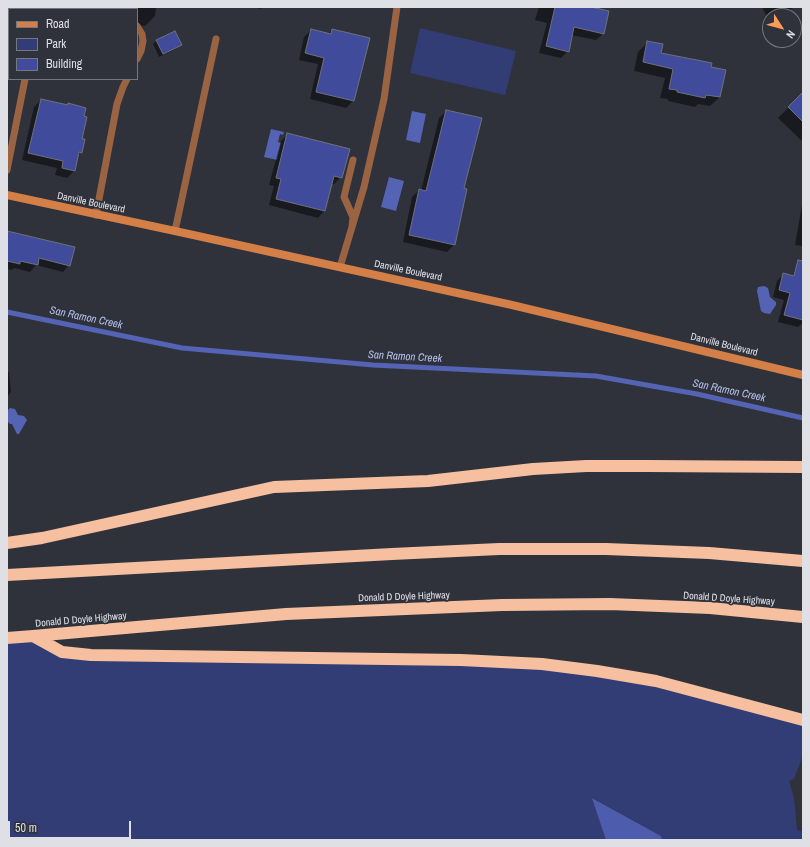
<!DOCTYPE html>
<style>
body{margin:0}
#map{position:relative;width:810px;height:847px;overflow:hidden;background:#2f323b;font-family:"Archivo Narrow",sans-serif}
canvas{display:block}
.frame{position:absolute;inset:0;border:8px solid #dfe0e6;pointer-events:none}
.legend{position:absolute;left:8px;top:8px;width:130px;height:72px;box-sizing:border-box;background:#2f323b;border:1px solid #75787f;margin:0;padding:5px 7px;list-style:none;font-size:12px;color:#dfe0e6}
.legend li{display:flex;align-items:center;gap:8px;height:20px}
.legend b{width:20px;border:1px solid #75787f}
.north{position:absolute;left:762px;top:8px;width:40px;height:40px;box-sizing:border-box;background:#2f323b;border:1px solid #75787f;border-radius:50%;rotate:126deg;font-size:11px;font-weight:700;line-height:16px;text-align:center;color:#dfe0e6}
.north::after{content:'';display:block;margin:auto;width:14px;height:18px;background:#ff9b5a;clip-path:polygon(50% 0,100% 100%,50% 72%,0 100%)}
.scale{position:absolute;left:8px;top:821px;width:123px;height:18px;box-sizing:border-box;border:2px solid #dfe0e6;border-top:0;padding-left:5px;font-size:12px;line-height:14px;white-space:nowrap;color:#dfe0e6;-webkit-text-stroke:3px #2f323b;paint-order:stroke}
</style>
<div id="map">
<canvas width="810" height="847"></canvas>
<div class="frame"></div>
<ul class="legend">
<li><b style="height:5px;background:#d47f47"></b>Road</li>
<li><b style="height:11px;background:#323d75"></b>Park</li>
<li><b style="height:11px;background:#404c9b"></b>Building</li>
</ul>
<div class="north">N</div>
<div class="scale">50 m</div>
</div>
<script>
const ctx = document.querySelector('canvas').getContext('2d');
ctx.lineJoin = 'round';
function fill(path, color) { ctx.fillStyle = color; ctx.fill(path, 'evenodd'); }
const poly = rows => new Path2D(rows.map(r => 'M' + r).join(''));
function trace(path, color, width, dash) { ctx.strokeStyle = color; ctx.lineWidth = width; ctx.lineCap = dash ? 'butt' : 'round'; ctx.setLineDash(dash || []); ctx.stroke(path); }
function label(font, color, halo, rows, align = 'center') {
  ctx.font = font + ' "Archivo Narrow",sans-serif'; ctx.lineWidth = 3.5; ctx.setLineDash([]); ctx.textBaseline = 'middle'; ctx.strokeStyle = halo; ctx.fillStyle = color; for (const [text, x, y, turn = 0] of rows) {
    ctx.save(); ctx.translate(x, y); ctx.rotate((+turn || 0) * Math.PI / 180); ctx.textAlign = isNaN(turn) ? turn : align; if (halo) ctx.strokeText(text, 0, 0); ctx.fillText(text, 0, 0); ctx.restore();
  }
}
const green = poly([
 [420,28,516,51,505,95,410,73],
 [33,636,62,652,461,660,597,671,803,720,803,755,794,779,789,781,794,798,797,830,803,832,803,840,662,840,661,836,593,798,606,840,7,840,7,638]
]);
const forest = poly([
 [592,798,661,836,662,840,606,840]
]);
const water = poly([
 [412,111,426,114,420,143,406,140],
 [271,129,284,132,283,135,280,134,278,142,281,143,277,160,264,157],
 [389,177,404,181,396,211,381,207],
 [764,286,768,288,770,297,776,302,776,305,770,314,764,313,761,311,757,291,758,287],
 [10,408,15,409,18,415,24,416,27,420,19,434,17,434,12,424,10,424,7,421,7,411]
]);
const shadow = poly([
 [126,7,156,7,155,16,145,26,137,25,137,9,125,9],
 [255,7,263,7,261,9],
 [539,7,587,7,603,34,596,40,571,35,568,51,561,58,539,53,547,23,535,20],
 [762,7,795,7,778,16,770,16,770,20,769,21],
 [311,30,328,34,332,30,368,39,353,101,346,108,310,99,318,64,299,60,304,37],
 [174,32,180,45,177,48,159,57,153,44,156,41],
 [648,42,660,54,710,68,720,97,710,106,698,104,695,107,668,101,668,99,660,98,665,78,634,71,638,52],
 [803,93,803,142,778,118],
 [41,100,67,106,68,104,81,152,77,157,74,171,67,178,55,175,57,168,22,160,34,107],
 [446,111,463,189,454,245,447,252,403,242,412,197,419,190,421,191,439,118],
 [288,134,341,177,334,184,331,184,324,211,318,218,269,205,274,186,269,185,281,141],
 [802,205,803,205,803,246,795,245],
 [7,232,69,265,63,272,36,265,30,272,14,268,12,270,7,269],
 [784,274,803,279,803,323,798,327,778,322,784,300,773,297,777,281],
 [7,372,9,372,11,392,7,397]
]);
const stream = poly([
 [7,312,182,348,373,365,596,376,697,394,803,418]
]);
const building = poly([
 [555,7,591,7,609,11,604,34,574,27,569,52,546,46,555,7],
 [311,29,331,34,332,29,370,38,354,101,316,92,324,58,305,53,311,29],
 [175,31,182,45,163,54,156,40,175,31],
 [647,41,663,44,661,53,712,63,711,67,726,70,720,97,706,95,705,98,677,92,677,90,669,89,673,69,643,62,647,41],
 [803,92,803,122,788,107,803,92],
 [41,99,68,105,68,103,86,108,84,116,87,117,82,139,85,139,82,153,79,152,75,171,62,168,63,161,28,153,41,99],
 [446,110,482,118,464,188,467,189,455,245,409,235,419,189,426,191,446,110],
 [287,133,350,149,342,178,334,176,325,211,276,199,281,179,276,178,287,133],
 [7,231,75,247,70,266,39,258,38,265,20,261,20,264,7,261,7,231],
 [798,260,803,261,803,320,784,315,790,293,779,290,783,273,794,276,798,260]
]);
const service = poly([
 [39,9,39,7],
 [137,26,142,34,143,41,141,51,137,59],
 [7,170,25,79],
 [96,215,117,104,123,87,127,79],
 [352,227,364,187,384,99,397,7],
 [175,231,216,39],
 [340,267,352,227,353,217,344,197,353,160]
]);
const secondary = poly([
 [7,195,175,231,512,305,803,375]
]);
const motorway = poly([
 [7,543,42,538,274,487,428,481,533,469,586,466,648,466,803,467],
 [7,575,392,554,499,549,606,549,709,553,803,561],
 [33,636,62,652,91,655,461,660,542,664,597,671,656,681,803,720],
 [7,638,33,636,286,614,502,605,610,604,710,608,803,617]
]);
const streetNames = [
 ["Danville Boulevard",91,203,12],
 ["Danville Boulevard",408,271,12],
 ["Danville Boulevard",724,345,14],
 ["Donald D Doyle Highway",404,597,-2],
 ["Donald D Doyle Highway",729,599,4],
 ["Donald D Doyle Highway",81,620,-5]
];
const waterNames = [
 ["San Ramon Creek",86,318,12],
 ["San Ramon Creek",405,357,3],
 ["San Ramon Creek",729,391,12]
];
fill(green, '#323d75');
fill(forest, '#4e5cad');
fill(water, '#5463b4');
fill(shadow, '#0007');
trace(stream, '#5463b4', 5);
fill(building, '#404c9b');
trace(building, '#6e717b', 1);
trace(service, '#9a6443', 7);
trace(secondary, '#d47f47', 8);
trace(motorway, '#f5bfa0', 12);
label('10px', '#dfe0e6', '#2f323b', streetNames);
label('italic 11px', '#b5c0ec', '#2f323b', waterNames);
</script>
